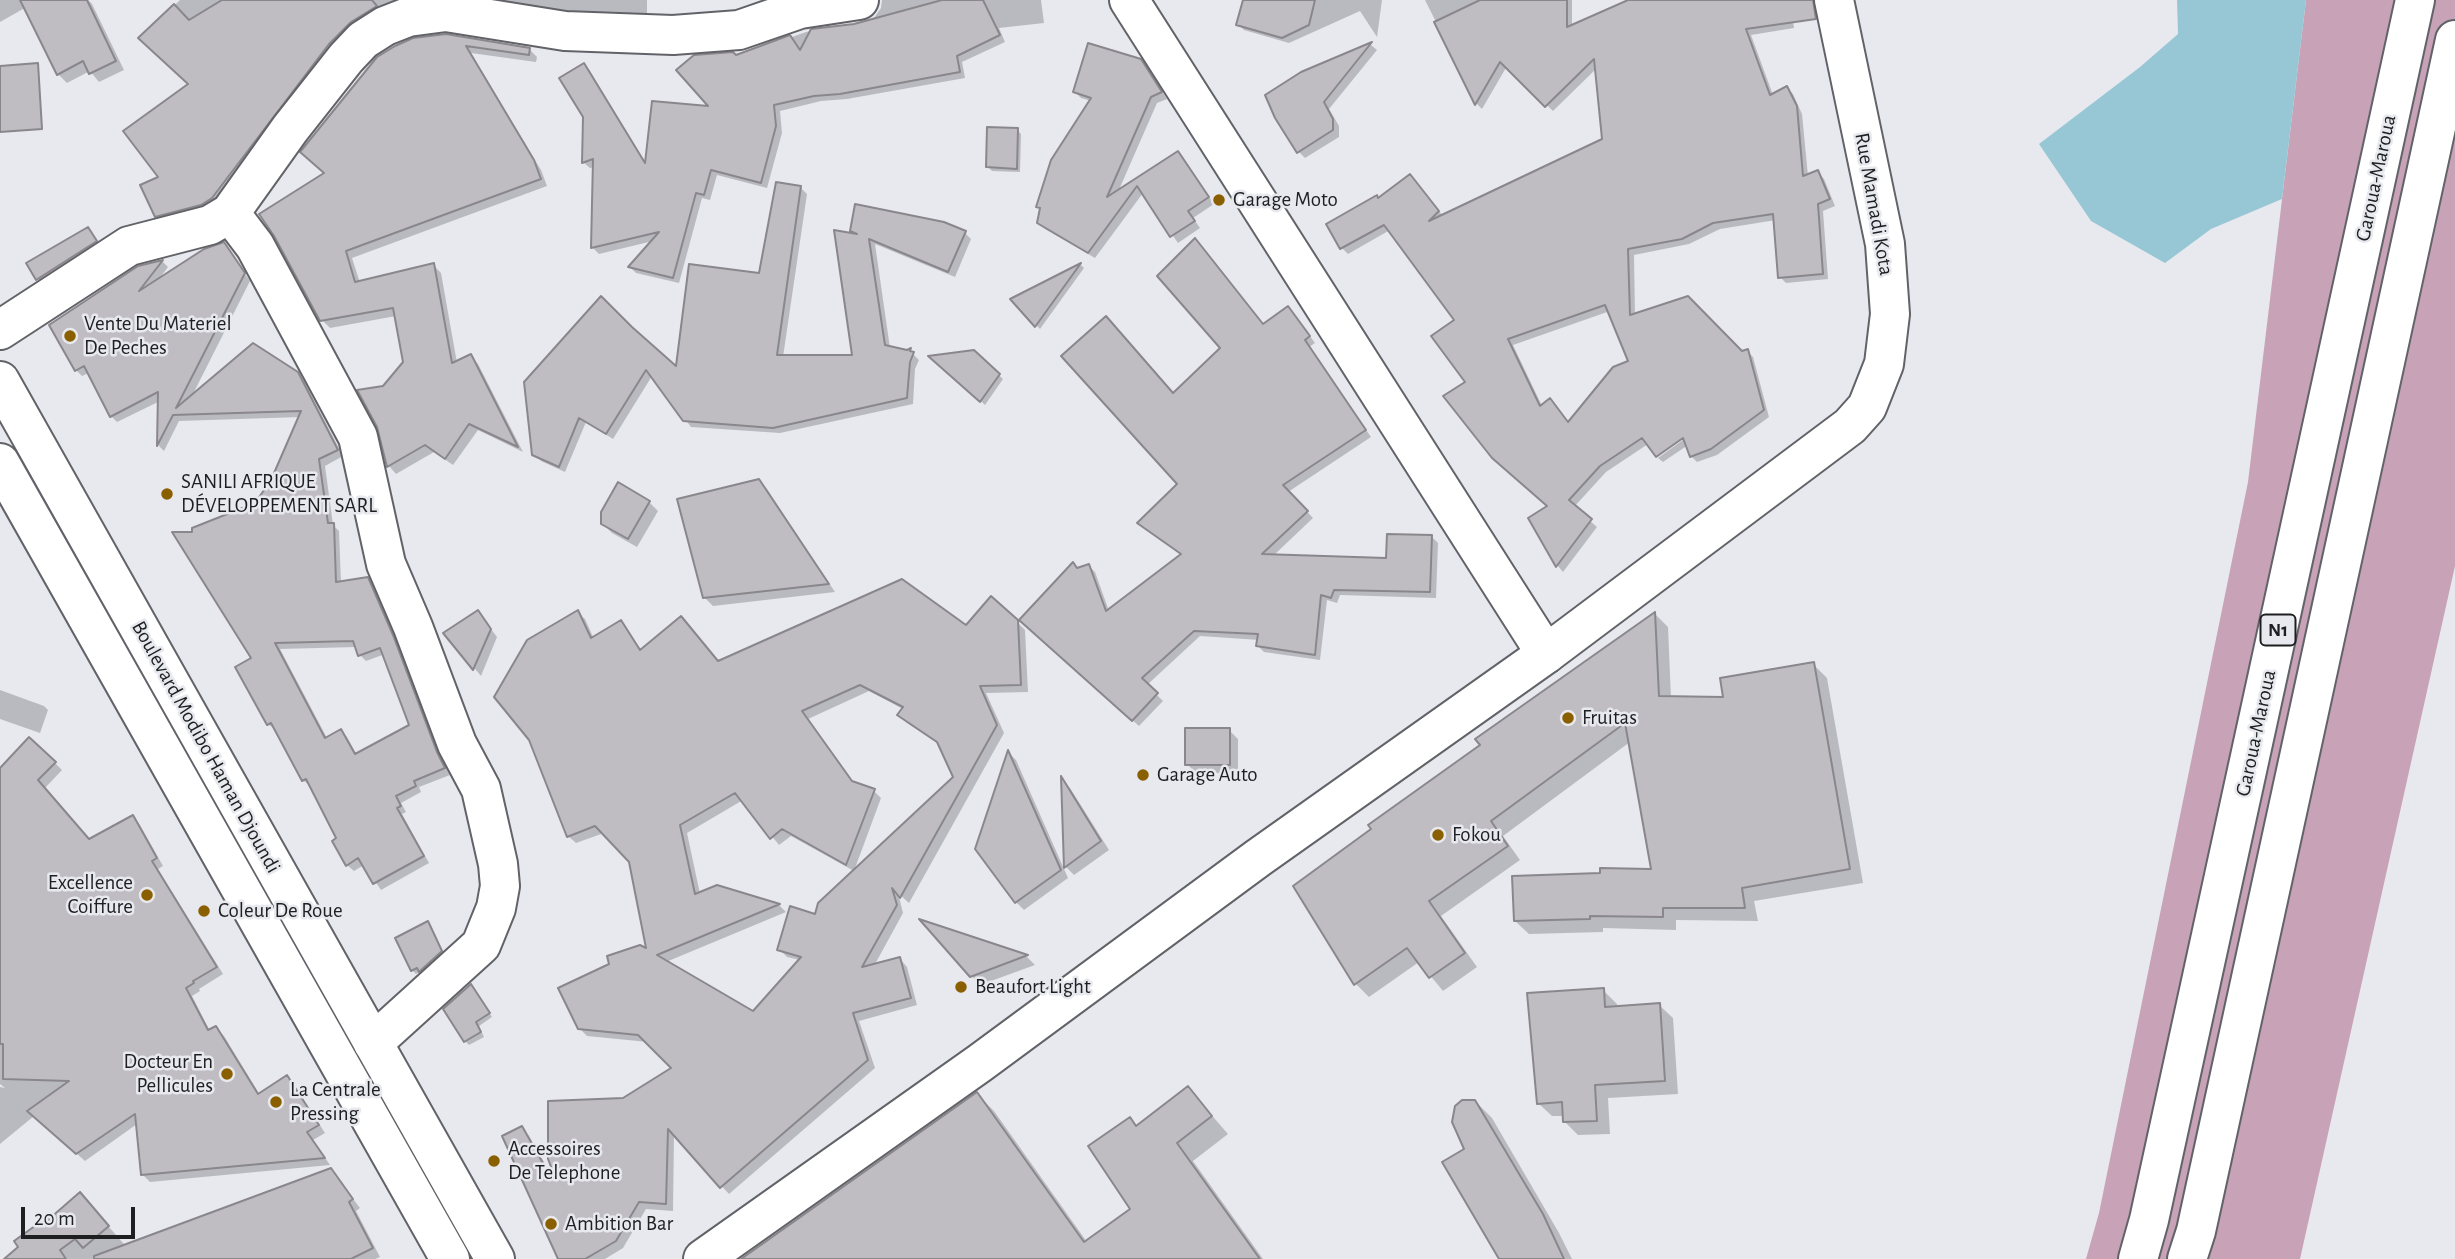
<!DOCTYPE html>
<meta charset="utf-8">
<style>
body{margin:0}
#map{position:relative;width:2455px;height:1259px;overflow:hidden;background:#e8e9ef;font-family:"Alegreya Sans",sans-serif}
canvas{display:block}
.scale{position:absolute;left:21px;top:1207px;width:114px;height:32px;box-sizing:border-box;border:4px solid #1e1f21;border-top:0;padding-left:9px;font-size:21px;line-height:24px;white-space:nowrap;color:#1e1f21;-webkit-text-stroke:5px #e8e9ef;paint-order:stroke}
</style>
<div id="map">
<canvas width="2455" height="1259"></canvas>
<div class="scale">20 m</div>
</div>
<script>
const ctx = document.querySelector('canvas').getContext('2d');
ctx.lineJoin = 'round';
function fill(path, color) { ctx.fillStyle = color; ctx.fill(path, 'evenodd'); }
const poly = rows => new Path2D(rows.map(r => 'M' + r).join(''));
function trace(path, color, width, dash) { ctx.strokeStyle = color; ctx.lineWidth = width; ctx.lineCap = dash ? 'butt' : 'round'; ctx.setLineDash(dash || []); ctx.stroke(path); }
function label(font, color, halo, rows, align = 'center') {
  ctx.font = font + ' "Alegreya Sans",sans-serif'; ctx.lineWidth = 5; ctx.setLineDash([]); ctx.textBaseline = 'middle'; ctx.strokeStyle = halo; ctx.fillStyle = color; for (const [text, x, y, turn = 0] of rows) {
    ctx.save(); ctx.translate(x, y); ctx.rotate((+turn || 0) * Math.PI / 180); ctx.textAlign = isNaN(turn) ? turn : align; if (halo) ctx.strokeText(text, 0, 0); ctx.fillText(text, 0, 0); ctx.restore();
  }
}
const forest = poly([
 [2306,0,2455,0,2455,566,2300,1259,2086,1259,2099,1213,2248,482]
]);
const water = poly([
 [2177,0,2306,0,2282,199,2211,229,2165,263,2091,221,2039,144,2140,67,2178,34]
]);
const shadow = poly([
 [0,0,39,0,0,22],
 [72,0,88,0,92,4,124,70,99,82,90,71,67,83,58,74],
 [180,0,436,0,414,3,219,206,164,224,156,216,160,178,191,84,141,38],
 [474,0,647,0,647,19,576,16],
 [882,0,1041,0,1044,23,999,28,1005,42,962,62,965,78,847,99,821,101,780,111,782,133,767,188,717,175,710,200,702,198,679,283,636,273,630,267,653,241,599,254,593,248,595,167,590,168,584,163,583,65,590,71,646,164,712,108,736,57,806,32,863,23,874,18,881,8],
 [1244,0,1382,0,1377,37,1360,11,1289,43,1244,30,1238,24],
 [1425,0,1572,0,1572,27,1632,0,1790,0,1794,28,1751,35,1773,95,1787,88,1793,94,1802,114,1808,176,1818,172,1824,179,1835,206,1823,211,1828,279,1786,283,1780,277,1776,220,1720,229,1689,244,1634,255,1635,315,1741,352,1747,351,1753,357,1769,417,1717,455,1697,462,1691,456,1688,445,1663,462,1658,458,1691,434,1648,444,1606,472,1574,507,1597,527,1563,572,1558,566,1531,518,1549,507,1467,383,1456,320,1390,230,1348,254,1342,248,1379,200,1416,183,1443,216,1604,140,1597,68,1553,111,1507,66,1482,109,1477,104],
 [1610,311,1631,362,1569,424,1542,406,1513,345],
 [414,40,529,49,537,57,536,62,471,53,541,170,547,186,352,258,360,283,433,265,441,273,457,363,471,356,478,364,523,452,478,430,453,465,434,452,396,474,389,466,384,387,405,362,396,316,330,328,322,320,326,174],
 [1371,45,1377,50,1329,109,1339,126,1339,137,1305,158,1299,152,1302,74],
 [1140,61,1147,68,1167,99,1157,103,1118,192,1178,154,1214,204,1193,218,1200,228,1178,243,1143,193,1095,258,1045,229,1039,222,1042,210,1038,206,1091,101,1081,98,1075,92],
 [1017,130,1021,134,1020,172,992,171,988,167],
 [801,188,807,194,783,357,854,357,857,236,852,230,965,233,971,239,955,277,875,244,890,348,907,352,910,351,919,360,915,369,913,404,780,433,691,427,652,376,613,439,586,422,565,472,541,461,534,454,631,329,678,369,761,275],
 [88,229,104,250,47,288,38,279,29,263],
 [224,244,250,281,191,398,297,374,304,381,343,456,325,466,333,525,339,531,341,583,367,578,374,585,450,775,419,787,421,792,401,803,406,812,402,814,429,863,381,890,364,865,354,871,347,865,338,839,311,785,310,786,303,780,276,730,268,724,238,667,253,659,194,534,256,504,272,480,301,417,179,421,164,451,159,446,160,401,117,422,111,416,89,373,82,376,76,370,139,268,163,262,168,267,159,279],
 [357,647,360,655,366,661,385,654,411,726,357,755,347,737,341,731,327,738,280,649],
 [1081,265,1084,268,1040,329,1012,299],
 [1294,314,1315,343,1309,347,1371,437,1288,492,1313,518,1273,556,1388,560,1432,537,1438,543,1436,598,1340,595,1337,603,1327,600,1320,660,1264,652,1258,646,1259,640,1200,636,1147,685,1163,701,1139,726,1027,626,1073,564,1078,569,1089,566,1095,572,1109,611,1182,555,1146,529,1179,484,1174,395,1264,326],
 [973,351,1003,379,985,405,932,357],
 [758,481,767,489,835,592,713,606,704,597],
 [649,502,658,511,637,547,612,533,602,523],
 [478,612,497,637,481,676,445,633],
 [577,612,585,619,594,639,621,622,642,651,719,662,1017,622,1025,630,1028,692,986,693,1004,733,909,903,898,893,903,913,874,966,900,959,907,967,917,1005,859,1021,875,1068,729,1194,674,1134,673,1211,646,1209,623,1248,605,1259,560,1259,522,1128,529,1136,551,1174,674,1068,648,1042,587,1036,579,1028,648,952,630,861,604,833,576,843,568,836],
 [869,691,903,709,899,715,907,723,940,745,955,778,816,916,779,949,787,957,800,960,753,1014,666,962,786,912,779,905,717,887,700,894,687,833,743,800,779,845,791,836,854,871,881,798,874,791,854,783,808,719],
 [1655,614,1668,627,1671,698,1725,699,1813,664,1827,678,1863,883,1754,901,1758,921,1676,920,1676,930,1603,928,1603,932,1529,934,1515,921,1653,870,1630,742,1503,836,1520,860,1441,916,1477,967,1443,991,1419,962,1369,997,1356,984,1483,746],
 [0,690,44,706,48,710,40,733,0,719],
 [1229,730,1238,739,1238,773,1196,773,1187,764],
 [1009,753,1016,760,1068,878,1024,910,1016,902],
 [55,763,62,770,45,788,89,840,132,817,140,825,163,866,158,869,223,974,199,989,200,991,192,996,210,1031,216,1028,224,1036,260,1095,287,1078,294,1085,325,1133,313,1140,330,1165,150,1182,142,1174,137,1124,85,1161,34,1116,0,1144,0,1087,5,1088,0,1084,0,770],
 [1063,781,1070,788,1109,850,1074,875,1066,867],
 [925,923,1027,957,1035,965,980,985],
 [428,924,445,955,424,974,421,971,416,974,412,970],
 [475,990,492,1017,479,1026,484,1037,469,1045,465,1041],
 [1603,990,1617,1004,1617,1008,1659,1005,1673,1018,1678,1094,1608,1098,1610,1134,1578,1135,1565,1122,1564,1116,1552,1116,1538,1103],
 [1188,1088,1228,1134,1193,1161,1263,1259,744,1259,977,1094,994,1111,1087,1242,1133,1210,1130,1120,1138,1127],
 [1475,1101,1492,1118,1559,1233,1572,1259,1501,1259,1466,1150],
 [331,1170,360,1208,356,1211,380,1257,375,1259,151,1259],
 [88,1203,137,1259,5,1259,42,1228]
]);
const building = poly([
 [20,0,87,0,116,61,89,74,83,61,57,75,20,0],
 [222,0,372,0,377,6,351,22,329,44,212,198,201,205,155,217,140,185,158,177,123,131,188,84,138,38,174,4,189,20,222,0],
 [942,0,983,0,1000,35,957,56,960,72,840,94,814,96,774,105,776,126,761,183,711,170,704,195,696,193,673,278,628,267,659,232,591,248,593,159,582,163,583,117,559,78,584,63,645,163,652,101,708,106,676,70,694,55,733,52,736,55,790,35,800,50,811,29,854,24,942,0],
 [1243,0,1315,0,1309,25,1282,38,1236,25,1243,0],
 [1480,0,1567,0,1567,27,1628,0,1813,0,1816,19,1746,29,1770,95,1787,86,1797,106,1803,176,1818,170,1830,199,1818,204,1823,274,1778,278,1773,214,1713,223,1682,239,1628,249,1630,315,1688,296,1742,351,1748,349,1764,410,1711,449,1690,457,1683,438,1656,457,1642,438,1600,466,1569,500,1592,519,1556,567,1528,518,1547,506,1492,458,1443,396,1465,382,1431,336,1454,320,1384,225,1340,249,1326,224,1377,195,1378,198,1410,174,1439,211,1429,221,1602,139,1594,59,1545,107,1500,62,1475,105,1434,22,1480,0],
 [1605,305,1628,361,1613,367,1568,422,1550,398,1540,406,1508,339,1605,305],
 [446,34,530,48,529,55,466,46,534,160,541,179,346,251,355,282,434,263,452,363,471,354,518,447,469,424,445,459,425,445,387,467,377,427,357,390,383,386,403,362,393,308,320,321,274,236,259,214,324,173,300,152,377,57,395,46,413,38,446,34],
 [1372,42,1324,102,1333,119,1333,130,1297,153,1275,118,1265,95,1301,72,1372,42],
 [1088,43,1141,59,1162,92,1151,97,1107,197,1178,151,1209,197,1188,211,1195,221,1170,237,1137,186,1088,253,1037,223,1040,208,1036,207,1051,160,1091,98,1073,92,1088,43],
 [38,63,42,129,0,132,0,66,38,63],
 [987,127,1018,128,1017,169,986,167,987,127],
 [776,182,801,186,777,355,852,355,834,230,857,234,850,231,855,204,944,222,966,231,948,272,869,239,885,345,907,350,911,348,910,351,914,352,910,362,907,398,773,428,683,421,646,370,606,434,579,418,559,467,532,455,524,382,601,296,632,327,676,366,689,264,759,273,776,182],
 [88,227,97,241,36,280,26,263,88,227],
 [1195,238,1263,324,1288,306,1310,336,1305,340,1366,430,1283,485,1308,511,1262,554,1386,558,1387,534,1432,535,1430,592,1334,590,1331,598,1321,595,1315,655,1256,646,1258,634,1194,631,1142,678,1158,693,1132,721,1019,620,1073,562,1077,568,1089,564,1106,611,1181,554,1137,523,1177,484,1061,356,1106,316,1173,393,1220,348,1157,276,1195,238],
 [224,242,245,273,176,408,253,343,298,372,338,450,319,459,328,523,334,523,336,582,368,577,393,635,437,752,445,768,414,781,416,786,396,796,401,806,397,808,424,856,373,884,358,858,346,866,332,841,336,838,306,779,302,781,271,723,267,725,235,667,251,658,172,532,192,532,192,528,255,503,271,480,301,411,173,415,157,446,158,392,110,417,84,366,75,371,49,325,138,266,163,260,139,291,204,249,224,242],
 [353,641,358,656,380,648,409,725,355,754,341,729,325,738,275,643,353,641],
 [1081,263,1035,327,1010,299,1081,263],
 [974,350,1000,374,980,402,928,356,974,350],
 [759,479,829,584,703,598,677,499,759,479],
 [618,482,650,501,628,539,601,524,601,512,618,482],
 [902,579,966,625,991,596,1018,620,1021,685,980,686,997,725,900,898,892,888,897,905,862,967,900,957,911,998,853,1013,868,1060,720,1188,668,1129,666,1204,639,1202,616,1241,585,1259,558,1259,502,1136,522,1126,549,1174,553,1172,548,1159,548,1101,623,1098,671,1068,638,1035,578,1029,558,988,609,964,607,956,640,945,646,948,629,862,595,826,567,837,529,740,494,697,527,640,578,610,591,638,621,620,640,650,681,616,718,661,902,579],
 [860,685,903,707,897,715,937,742,953,777,818,903,815,914,790,906,777,950,801,957,753,1011,657,955,780,904,717,885,695,894,680,825,735,793,770,839,782,829,846,865,875,789,852,781,802,711,860,685],
 [478,610,491,629,473,670,443,633,478,610],
 [1655,612,1659,696,1723,697,1720,678,1814,662,1850,869,1742,888,1745,908,1663,908,1663,917,1590,916,1590,919,1514,921,1512,876,1600,873,1600,868,1651,869,1625,723,1491,821,1508,846,1429,901,1465,953,1429,978,1407,948,1354,985,1293,886,1371,829,1368,825,1480,745,1475,739,1655,612],
 [1185,728,1230,728,1230,765,1185,765,1185,728],
 [29,737,56,762,38,780,89,839,133,815,157,858,152,861,217,967,193,981,194,983,186,988,208,1030,216,1026,258,1094,287,1075,319,1125,307,1132,325,1158,141,1175,135,1114,76,1154,27,1111,69,1081,3,1079,3,1044,0,1044,0,768,29,737],
 [1008,750,1061,870,1015,903,975,849,1008,750],
 [1061,776,1101,841,1064,868,1061,776],
 [919,919,1028,955,970,977,919,919],
 [428,921,442,951,419,972,417,968,411,971,395,938,428,921],
 [471,984,490,1013,476,1022,481,1032,464,1042,443,1009,471,984],
 [1604,988,1605,1007,1660,1003,1665,1081,1595,1085,1597,1121,1563,1122,1562,1102,1537,1104,1527,993,1604,988],
 [1188,1086,1212,1116,1177,1143,1260,1259,741,1259,977,1092,1084,1242,1130,1209,1088,1146,1130,1117,1136,1126,1188,1086],
 [1462,1100,1475,1100,1543,1214,1564,1259,1499,1259,1442,1162,1464,1149,1452,1122,1455,1106,1462,1100],
 [331,1168,353,1199,349,1202,373,1248,351,1259,94,1259,94,1256,331,1168],
 [80,1192,109,1226,83,1248,75,1239,60,1250,66,1259,4,1259,18,1247,14,1241,39,1223,41,1226,80,1192]
]);
const minor = poly([
 [1129,0,1546,654],
 [230,213,255,246,358,437,386,564,413,627,457,744,481,789,498,864,500,886,496,908,481,945,373,1043],
 [0,330,129,246,210,225,230,213,290,129,346,58,363,40,385,26,408,17,446,12,565,31,673,35,739,30,800,9,859,0]
]);
const major = poly([
 [0,381,495,1259],
 [0,463,450,1259],
 [703,1259,980,1063,1258,858,1546,654,1850,426,1867,407,1884,364,1890,314,1885,244,1834,0]
]);
const highway = poly([
 [2138,1259,2149,1220,2415,0],
 [2187,1259,2196,1231,2455,40]
]);
const markers = [
 [1219,200,7,"#895f00"],
 [70,336,7,"#895f00"],
 [167,494,7,"#895f00"],
 [1568,718,7,"#895f00"],
 [1143,775,7,"#895f00"],
 [1438,835,7,"#895f00"],
 [147,895,7,"#895f00"],
 [204,911,7,"#895f00"],
 [961,987,7,"#895f00"],
 [227,1074,7,"#895f00"],
 [276,1102,7,"#895f00"],
 [494,1161,7,"#895f00"],
 [551,1224,7,"#895f00"]
];
const shields = [
 [2278,630,35]
];
const shieldNames = [
 ["N1",2278,630]
];
const streetNames = [
 ["Garoua-Maroua",2376,178,-78],
 ["Rue Mamadi Kota",1874,204,80],
 ["Garoua-Maroua",2256,733,-78],
 ["Boulevard Modibo Haman Djoundi",206,747,61]
];
const poiNames = [
 ["Garage Moto",1233,200],
 ["Vente Du Materiel",84,324],
 ["De Peches",84,348],
 ["SANILI AFRIQUE",181,482],
 ["DÉVELOPPEMENT SARL",181,506],
 ["Fruitas",1582,718],
 ["Garage Auto",1157,775],
 ["Fokou",1452,835],
 ["Excellence",133,883,"right"],
 ["Coiffure",133,907,"right"],
 ["Coleur De Roue",218,911],
 ["Beaufort Light",975,987],
 ["Docteur En",213,1062,"right"],
 ["Pellicules",213,1086,"right"],
 ["La Centrale",290,1090],
 ["Pressing",290,1114],
 ["Accessoires",508,1149],
 ["De Telephone",508,1173],
 ["Ambition Bar",565,1224]
];
fill(forest, '#c8a2b7');
fill(water, '#97c7d5');
fill(shadow, '#0003');
fill(building, '#c0bdc2');
trace(building, '#8a878c', 2);
trace(minor, '#626368', 42);
trace(major, '#626368', 42);
trace(highway, '#626368', 42);
trace(minor, '#fff', 38);
trace(major, '#fff', 38);
trace(highway, '#fff', 38);
for (const [x, y, r, color] of markers) { const dot = new Path2D(); dot.arc(x, y, r, 0, 2 * Math.PI); ctx.fillStyle = color; ctx.fill(dot); trace(dot, '#e8e9ef', 2.5); }
for (const [x, y, w] of shields) { const box = new Path2D(); box.roundRect(x - w / 2, y - 15.5, w, 31, 5); ctx.fillStyle = '#e8e9ef'; ctx.fill(box); trace(box, '#1e1f21', 2); }
label('bold 19px', '#1e1f21', null, shieldNames);
label('21px', '#1e1f21', '#e8e9ef', streetNames);
label('21px', '#1e1f21', '#e8e9ef', poiNames, 'left');
</script>
